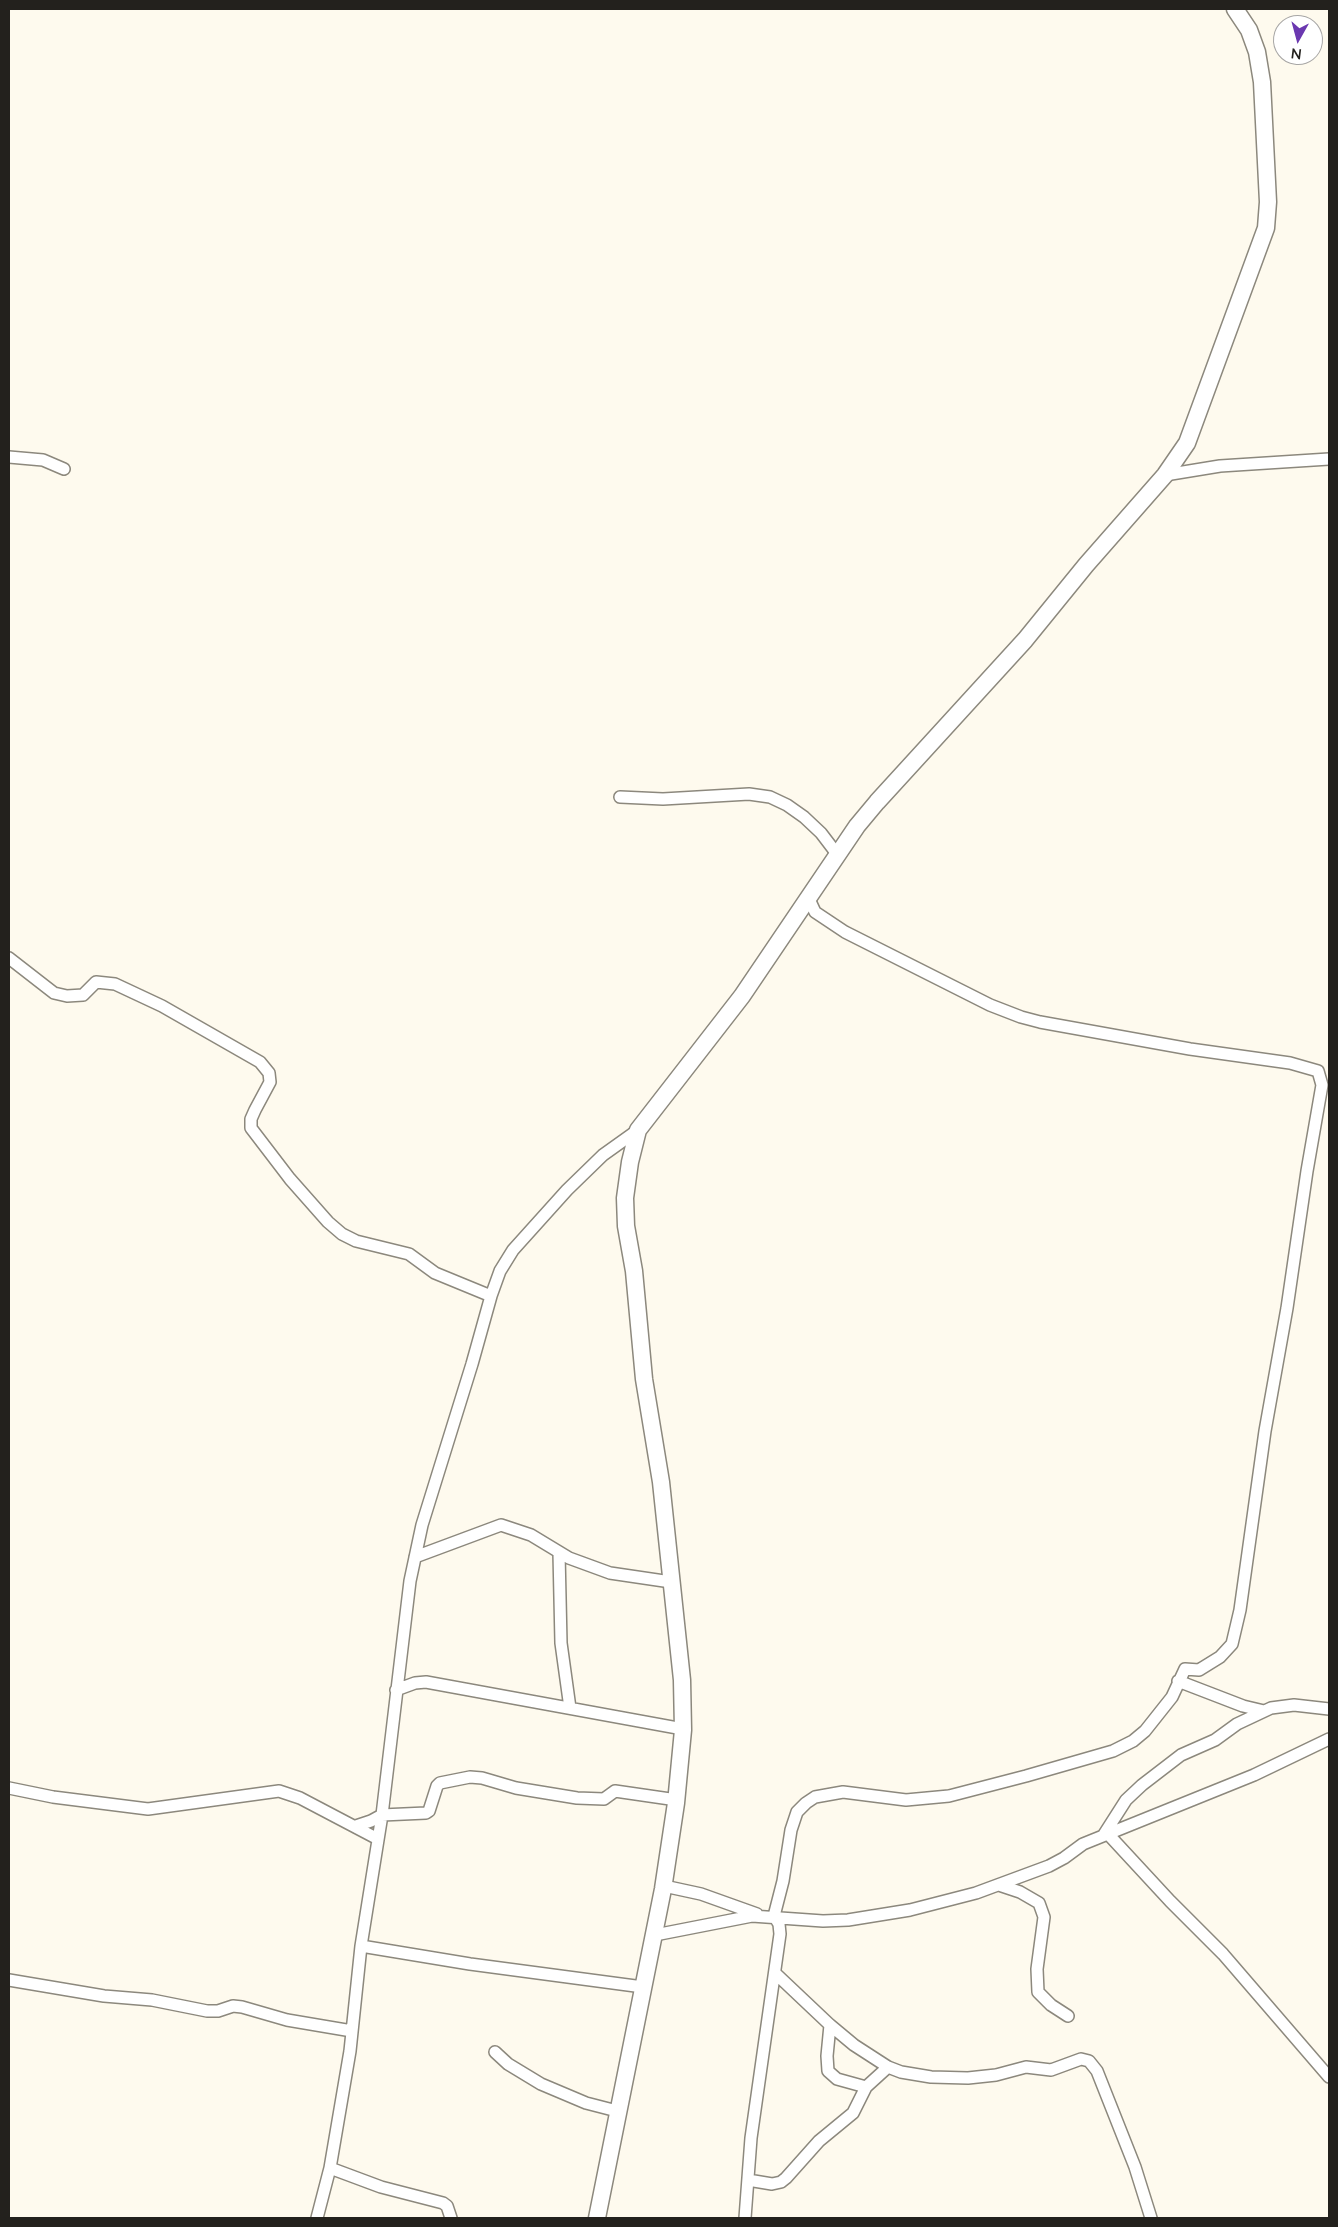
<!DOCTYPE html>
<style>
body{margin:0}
#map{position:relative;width:1338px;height:2227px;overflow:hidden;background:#fefaee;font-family:Lato,sans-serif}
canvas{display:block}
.frame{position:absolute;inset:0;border:10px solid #23211d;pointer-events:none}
.north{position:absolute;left:1273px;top:15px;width:50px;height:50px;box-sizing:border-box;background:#fff;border:1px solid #a7a6a5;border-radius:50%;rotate:187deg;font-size:14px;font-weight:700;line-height:20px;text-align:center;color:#23211d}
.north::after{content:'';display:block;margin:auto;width:18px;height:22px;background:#6b38b0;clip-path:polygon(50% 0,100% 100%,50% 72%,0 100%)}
</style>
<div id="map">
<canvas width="1338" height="2227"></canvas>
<div class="frame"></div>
<div class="north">N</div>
</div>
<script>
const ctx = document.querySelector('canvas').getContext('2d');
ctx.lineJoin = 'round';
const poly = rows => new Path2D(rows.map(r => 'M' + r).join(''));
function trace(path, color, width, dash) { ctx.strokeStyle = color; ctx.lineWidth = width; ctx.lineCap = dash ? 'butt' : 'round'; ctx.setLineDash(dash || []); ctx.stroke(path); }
const street = poly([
 [9,457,43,460,64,469],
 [1165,475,1220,466,1329,459],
 [620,797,663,799,749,794,770,797,787,805,804,817,821,833,837,854],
 [9,958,54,993,67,996,83,995,96,982,115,984,162,1006,260,1062,269,1073,270,1082,255,1110,251,1119,251,1128,290,1179,328,1222,342,1234,356,1241,409,1254,435,1273,491,1296],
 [559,1553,561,1643,570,1708],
 [415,1557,501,1525,531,1535,569,1558,610,1573,671,1582],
 [1178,1681,1243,1706,1264,1711],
 [396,1690,415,1683,426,1682,683,1729],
 [9,1788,53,1797,148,1809,279,1791,300,1798,378,1839],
 [356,1826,371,1821,382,1815,426,1813,429,1811,437,1786,440,1783,470,1777,482,1778,516,1788,577,1798,604,1799,615,1791,677,1800],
 [1108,1834,1170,1901,1223,1954,1329,2077],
 [1103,1836,1126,1800,1142,1785,1181,1755,1215,1740,1237,1724,1271,1708,1294,1705,1329,1709],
 [999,1885,1020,1892,1039,1903,1044,1917,1037,1969,1038,1992,1051,2005,1068,2016],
 [664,1886,701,1894,757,1914],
 [655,1935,752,1916,823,1921,848,1920,910,1910,976,1893,1049,1866,1064,1858,1083,1844,1254,1775,1329,1739],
 [361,1946,470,1964,643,1987],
 [775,1973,830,2025,854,2045,888,2067,901,2072,931,2077,968,2078,996,2075,1026,2067,1051,2070,1081,2059,1089,2061,1097,2071,1135,2167,1151,2218],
 [9,1980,104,1996,152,2000,207,2011,218,2011,233,2006,242,2007,287,2020,352,2031],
 [830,2025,827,2056,828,2071,837,2079,866,2087],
 [495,2052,508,2064,541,2084,586,2103,617,2111],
 [330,2168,381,2187,443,2203,447,2206,451,2218],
 [748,2180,772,2184,781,2182,786,2178,819,2141,853,2113,866,2087,888,2067],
 [317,2218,330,2168,350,2051,361,1946,382,1815,410,1581,422,1525,472,1364,491,1296,500,1271,513,1250,567,1190,603,1155,638,1130],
 [745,2218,751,2138,780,1934,779,1924,774,1916,783,1881,791,1830,797,1812,806,1803,815,1797,843,1792,906,1800,949,1796,1026,1776,1113,1751,1133,1741,1145,1731,1172,1697,1185,1669,1199,1670,1220,1657,1232,1644,1240,1610,1265,1431,1287,1308,1307,1171,1322,1085,1318,1071,1290,1063,1190,1049,1040,1022,1021,1017,990,1005,845,932,815,912,809,899]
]);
const secondary = poly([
 [597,2218,663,1889,676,1803,683,1730,682,1680,661,1482,644,1379,634,1271,626,1226,625,1198,630,1162,638,1130,742,996,857,826,877,802,1025,640,1086,565,1165,475,1187,443,1266,228,1268,202,1262,82,1257,52,1249,30,1235,9]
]);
trace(street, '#8c887d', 14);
trace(secondary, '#8c887d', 19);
trace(street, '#fff', 11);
trace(secondary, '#fff', 16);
</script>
